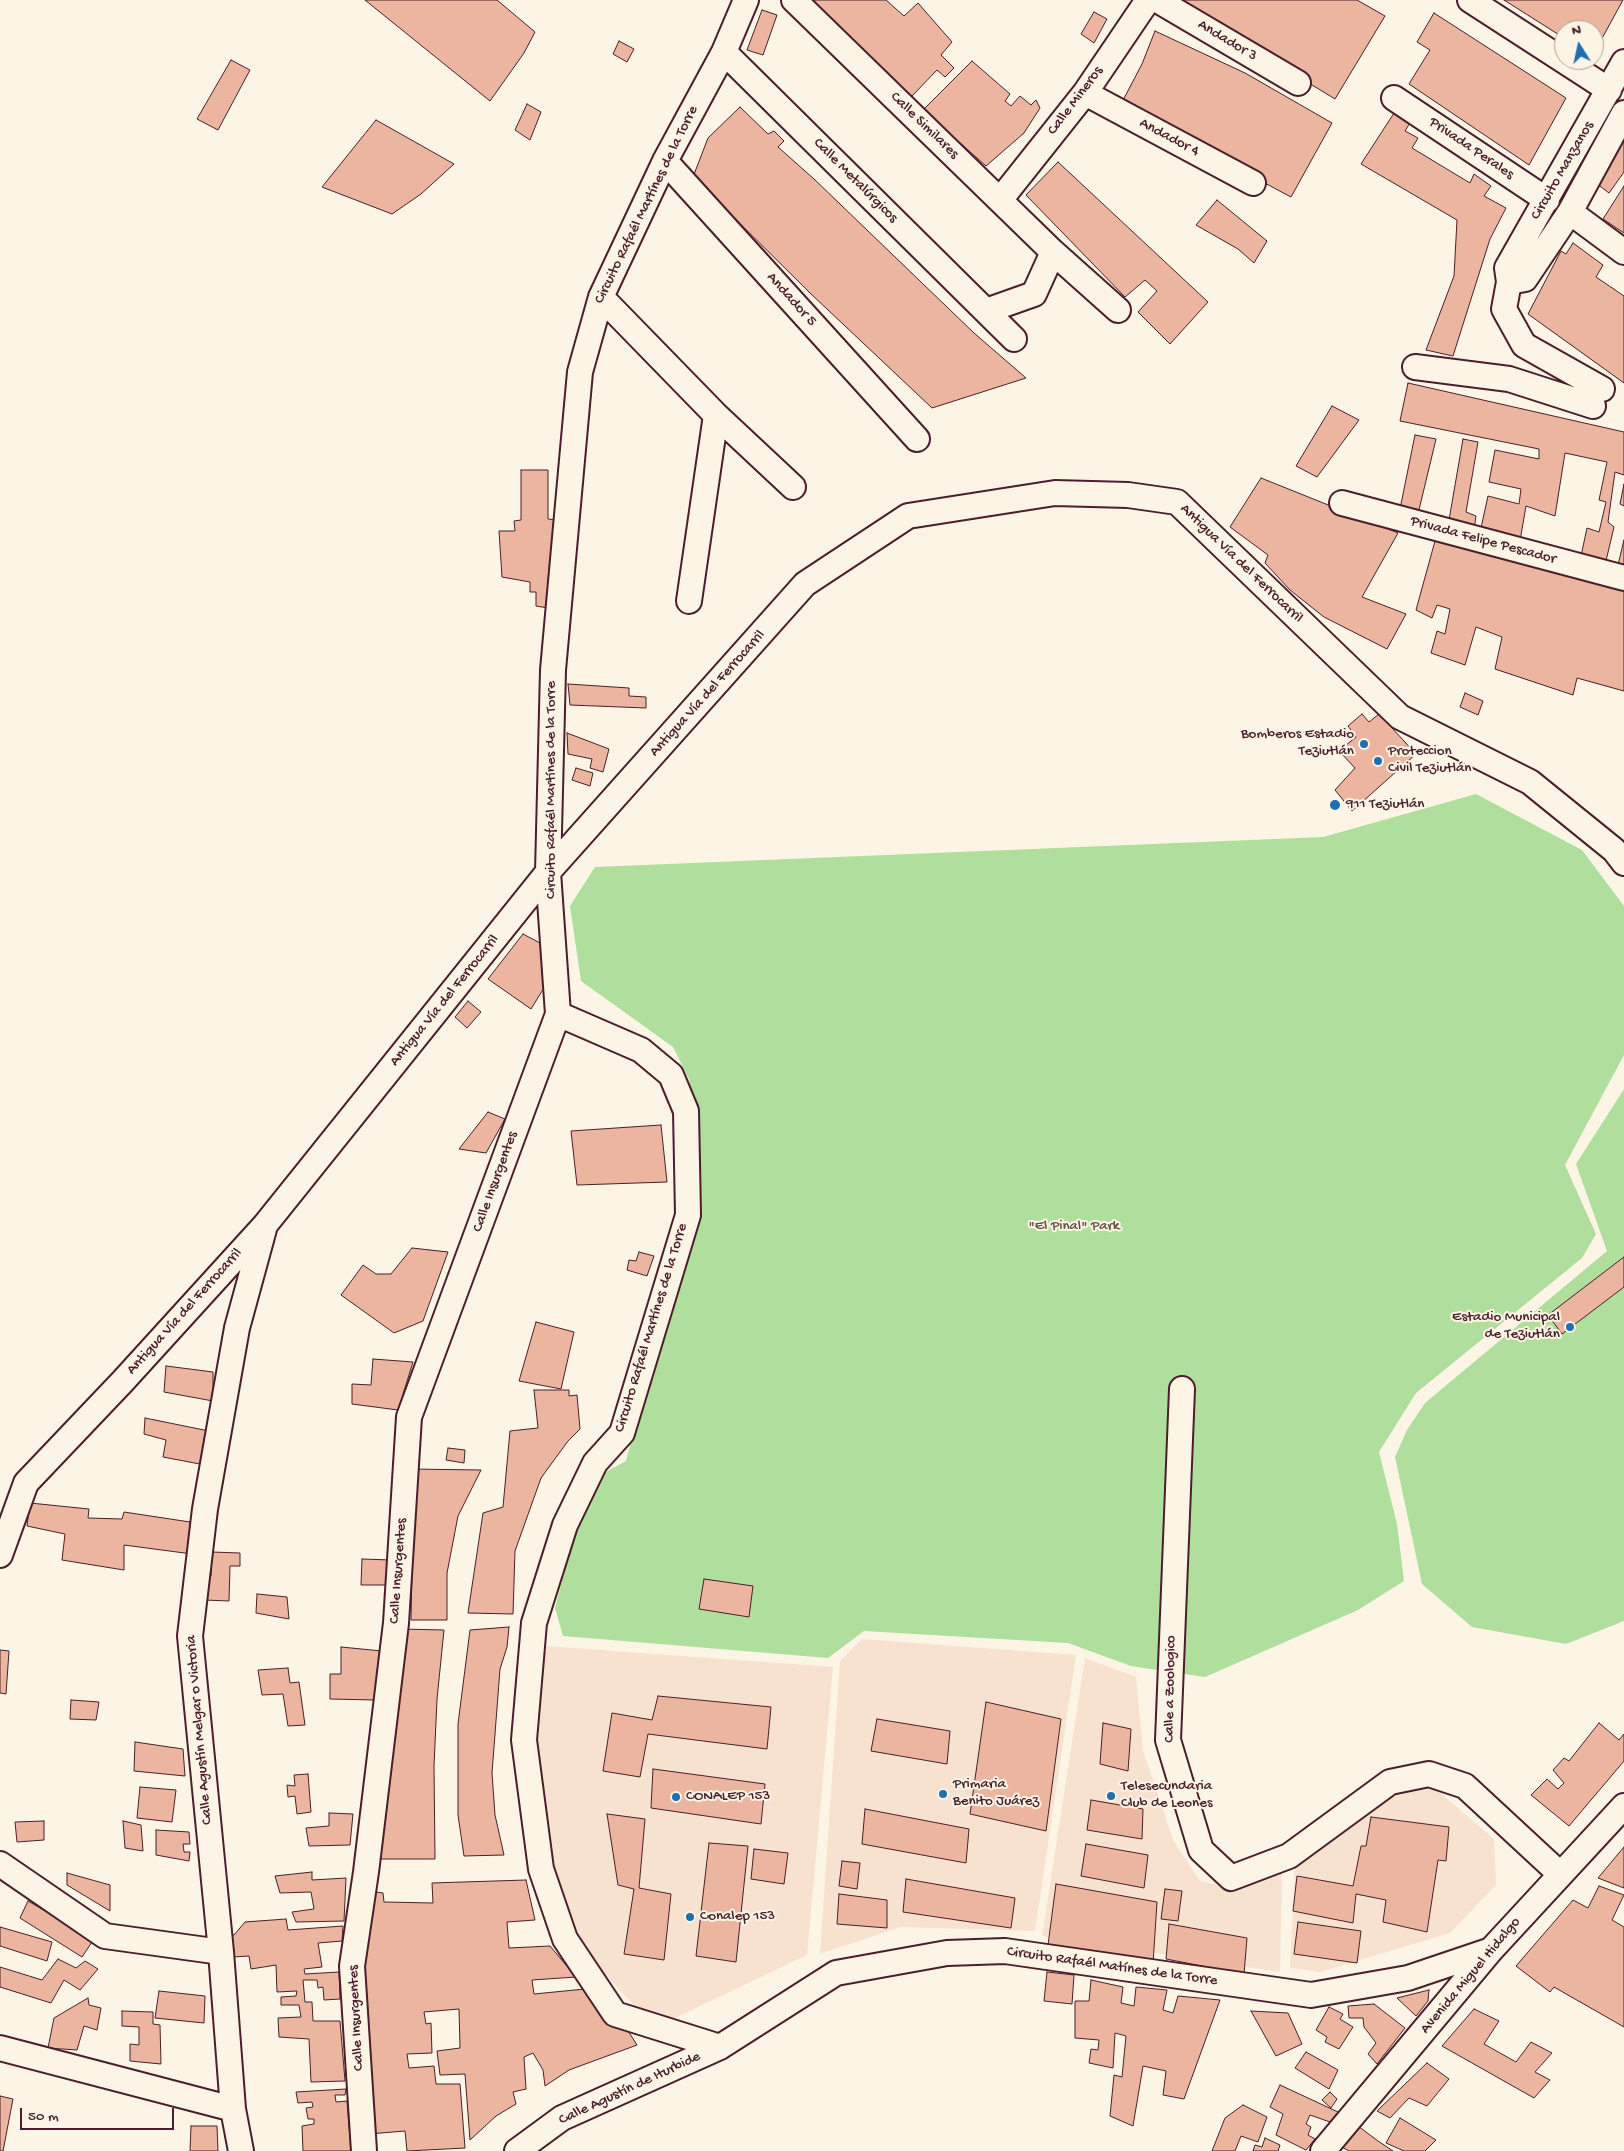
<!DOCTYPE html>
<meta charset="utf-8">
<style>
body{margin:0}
#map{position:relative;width:1624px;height:2151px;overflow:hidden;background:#fcf5e5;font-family:"Gochi Hand",sans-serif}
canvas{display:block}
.north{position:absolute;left:1554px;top:20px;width:50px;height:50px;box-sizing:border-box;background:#fcf5e5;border:1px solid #b59f9b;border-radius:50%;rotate:350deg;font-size:14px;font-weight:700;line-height:20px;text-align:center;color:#4a1f2b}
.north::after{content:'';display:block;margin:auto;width:18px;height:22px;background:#1f6fb2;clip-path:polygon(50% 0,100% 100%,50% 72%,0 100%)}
.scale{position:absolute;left:20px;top:2108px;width:154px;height:22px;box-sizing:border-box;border:2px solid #4a1f2b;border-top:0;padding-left:6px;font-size:15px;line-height:18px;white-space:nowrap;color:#4a1f2b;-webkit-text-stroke:4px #fcf5e5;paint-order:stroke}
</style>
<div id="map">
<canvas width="1624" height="2151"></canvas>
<div class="north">N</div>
<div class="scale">50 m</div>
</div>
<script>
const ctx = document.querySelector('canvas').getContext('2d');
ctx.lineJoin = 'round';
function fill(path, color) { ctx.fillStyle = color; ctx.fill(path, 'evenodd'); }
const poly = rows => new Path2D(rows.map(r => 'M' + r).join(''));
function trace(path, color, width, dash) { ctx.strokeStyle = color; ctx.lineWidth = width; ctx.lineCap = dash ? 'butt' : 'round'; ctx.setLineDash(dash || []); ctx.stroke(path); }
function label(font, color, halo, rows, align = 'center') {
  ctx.font = font + ' "Gochi Hand",sans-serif'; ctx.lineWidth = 4; ctx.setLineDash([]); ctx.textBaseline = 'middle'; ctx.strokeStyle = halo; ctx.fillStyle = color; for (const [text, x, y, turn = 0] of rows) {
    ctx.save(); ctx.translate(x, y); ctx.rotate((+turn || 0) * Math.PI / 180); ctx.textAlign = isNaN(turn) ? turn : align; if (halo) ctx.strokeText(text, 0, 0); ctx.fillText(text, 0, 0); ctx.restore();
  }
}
const built = poly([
 [862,1639,1076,1655,1035,1931,900,1927,820,1954,840,1661],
 [546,1646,833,1667,807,1955,654,2028,557,1920,524,1737],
 [1085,1658,1136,1677,1143,1751,1174,1842,1200,1881,1222,1886,1282,1873,1280,1972,1042,1936],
 [1397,1787,1433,1787,1494,1839,1496,1885,1450,1933,1320,1972,1290,1968,1295,1867]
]);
const green = poly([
 [1476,794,1582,850,1624,906,1624,1055,1565,1165,1596,1234,1582,1258,1416,1393,1379,1452,1397,1524,1404,1581,1358,1610,1205,1677,1131,1666,1068,1643,864,1631,828,1658,563,1636,555,1608,576,1528,604,1473,626,1461,697,1186,689,1079,673,1047,581,981,570,906,595,867,1323,837],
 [1624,1089,1624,1621,1566,1644,1472,1627,1422,1584,1395,1457,1407,1430,1425,1403,1607,1251,1576,1164]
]);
const building = poly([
 [365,0,497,0,535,32,524,53,490,101,365,0],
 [809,0,886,0,904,16,918,3,952,42,941,55,954,68,945,77,937,70,911,97,809,0],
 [1173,0,1357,0,1385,16,1335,99,1173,0],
 [1504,0,1623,0,1594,53,1594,30,1564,30,1564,38,1504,0],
 [762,10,777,15,763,55,747,50,762,10],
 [1094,12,1107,19,1094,43,1081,34,1094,12],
 [1434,13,1566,98,1529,165,1409,84,1430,50,1417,42,1434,13],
 [1155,31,1245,73,1332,123,1291,197,1120,106,1142,64,1155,31],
 [619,41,634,49,627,62,613,54,619,41],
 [231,60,250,70,218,130,197,119,231,60],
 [972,61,1010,94,1005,101,1011,106,1020,96,1031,105,1036,100,1040,108,1024,133,986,166,923,110,972,61],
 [527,104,541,112,530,140,515,130,527,104],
 [740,107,768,134,774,131,784,141,778,147,814,179,974,333,1026,378,932,408,810,293,693,177,708,138,740,107],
 [1396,110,1411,121,1405,131,1418,138,1412,148,1470,183,1474,174,1491,186,1484,196,1506,208,1490,239,1453,356,1426,350,1454,276,1457,220,1361,164,1396,110],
 [376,120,454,164,421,194,392,214,322,187,376,120],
 [1624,141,1624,172,1609,193,1596,183,1624,141],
 [1058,162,1208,302,1170,344,1138,312,1157,291,1145,280,1125,297,1026,195,1058,162],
 [1624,186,1624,233,1603,219,1624,186],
 [1217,200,1267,241,1254,263,1238,249,1196,225,1217,200],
 [1573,243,1603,265,1596,277,1624,296,1624,383,1528,314,1561,251,1566,254,1573,243],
 [1408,383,1624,432,1624,475,1615,472,1608,522,1614,527,1605,565,1581,556,1587,528,1599,532,1606,502,1599,500,1607,462,1565,453,1555,516,1526,506,1520,541,1481,528,1488,496,1519,504,1521,489,1489,482,1495,450,1539,459,1539,449,1400,421,1408,383],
 [1332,406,1359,420,1317,477,1296,466,1332,406],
 [1415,435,1436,439,1418,514,1400,509,1415,435],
 [1463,439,1478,442,1466,512,1476,516,1474,529,1449,520,1463,439],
 [521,470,548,470,548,519,556,520,548,608,536,606,536,592,530,592,530,582,502,577,499,531,515,531,514,521,521,520,521,470],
 [1261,478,1398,533,1362,597,1406,614,1387,649,1324,617,1290,590,1265,563,1268,555,1230,527,1261,478],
 [1624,484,1624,506,1620,504,1624,484],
 [1624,540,1624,567,1618,565,1624,540],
 [1435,541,1624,586,1624,691,1577,678,1573,695,1495,669,1502,637,1476,627,1465,665,1431,653,1437,631,1445,634,1450,609,1437,605,1432,618,1416,610,1435,541],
 [568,684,629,688,629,696,646,697,646,708,570,705,568,684],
 [1465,693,1483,701,1478,715,1460,707,1465,693],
 [1362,714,1369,722,1379,714,1416,754,1352,811,1335,790,1355,768,1339,751,1356,737,1348,726,1362,714],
 [567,733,609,749,603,772,590,768,592,759,568,754,567,733],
 [576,768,593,773,590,786,572,780,576,768],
 [523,934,540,943,550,978,531,1009,488,979,523,934],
 [468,1001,481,1012,467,1028,455,1017,468,1001],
 [488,1112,505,1119,486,1153,459,1149,488,1112],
 [661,1125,667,1182,577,1185,571,1131,661,1125],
 [412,1248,448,1252,423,1321,394,1333,341,1295,363,1265,376,1274,391,1274,412,1248],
 [639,1252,654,1256,647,1276,627,1270,629,1260,636,1261,639,1252],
 [1624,1257,1624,1287,1562,1334,1548,1315,1624,1257],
 [536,1322,574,1332,561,1389,519,1381,536,1322],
 [373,1359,413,1362,398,1410,352,1404,352,1384,371,1385,373,1359],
 [166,1366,213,1372,213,1401,164,1392,166,1366],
 [534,1390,569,1390,569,1396,577,1395,580,1429,568,1441,541,1478,515,1551,513,1614,468,1613,483,1513,503,1507,510,1431,538,1428,534,1390],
 [145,1418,209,1431,205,1465,163,1457,166,1440,144,1434,145,1418],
 [448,1448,465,1450,464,1463,446,1460,448,1448],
 [410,1469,481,1470,458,1516,447,1573,447,1620,411,1620,412,1568,400,1562,410,1469],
 [30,1503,89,1509,88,1518,122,1519,124,1512,190,1522,192,1554,124,1545,124,1570,62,1560,65,1534,27,1526,30,1503],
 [212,1552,240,1553,240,1566,230,1566,229,1601,204,1600,206,1575,211,1576,212,1552],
 [362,1559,391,1560,393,1585,361,1585,362,1559],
 [704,1579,753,1586,749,1617,699,1609,704,1579],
 [257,1594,287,1597,289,1619,256,1613,257,1594],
 [509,1627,507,1647,500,1669,492,1773,495,1815,504,1855,464,1856,458,1815,458,1724,470,1630,509,1627],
 [400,1629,444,1630,437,1699,434,1766,435,1859,373,1859,400,1629],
 [341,1647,382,1651,375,1700,330,1699,330,1674,341,1674,341,1647],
 [0,1650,9,1651,6,1694,0,1693,0,1650],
 [288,1668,290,1683,299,1682,305,1725,288,1726,283,1694,262,1695,258,1670,288,1668],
 [658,1696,771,1707,767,1749,648,1734,640,1777,603,1771,612,1713,652,1720,658,1696],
 [71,1700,99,1702,96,1720,70,1719,71,1700],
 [986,1702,1061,1719,1046,1831,970,1814,986,1702],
 [877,1719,950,1731,947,1764,871,1751,877,1719],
 [1103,1723,1131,1729,1128,1771,1100,1764,1103,1723],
 [1599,1723,1619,1740,1624,1734,1624,1761,1569,1826,1531,1795,1547,1779,1558,1789,1564,1783,1553,1770,1564,1758,1569,1761,1599,1723],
 [135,1742,183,1749,185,1776,134,1771,135,1742],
 [653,1769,765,1784,761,1824,651,1808,653,1769],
 [308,1774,311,1812,297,1814,295,1796,288,1797,287,1785,295,1786,294,1775,308,1774],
 [140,1787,176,1790,172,1822,137,1818,140,1787],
 [1091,1800,1143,1809,1142,1839,1087,1830,1091,1800],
 [865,1809,969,1829,966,1863,862,1844,865,1809],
 [329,1813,353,1814,350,1845,309,1846,306,1828,329,1826,329,1813],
 [607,1814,645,1819,639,1888,671,1894,664,1960,624,1954,634,1889,618,1885,607,1814],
 [1371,1817,1449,1827,1446,1861,1438,1860,1427,1932,1383,1922,1386,1900,1356,1894,1353,1923,1293,1911,1297,1876,1353,1886,1361,1846,1366,1846,1371,1817],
 [44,1821,44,1840,17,1842,15,1822,44,1821],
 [123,1821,141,1825,143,1851,125,1848,123,1821],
 [156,1830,189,1832,190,1844,183,1844,184,1852,190,1852,189,1861,156,1855,156,1830],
 [709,1843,748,1846,736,1962,696,1956,709,1843],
 [1086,1844,1148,1855,1144,1888,1081,1876,1086,1844],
 [1624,1847,1624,1888,1598,1878,1624,1847],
 [754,1849,788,1853,784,1884,751,1879,754,1849],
 [842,1861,860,1863,857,1889,839,1886,842,1861],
 [312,1872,312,1880,346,1878,344,1921,296,1922,292,1912,314,1909,311,1892,280,1893,275,1876,312,1872],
 [67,1873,110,1885,110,1911,67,1885,67,1873],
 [906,1879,1015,1898,1011,1928,903,1912,906,1879],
 [526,1880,535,1920,507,1922,509,1948,550,1946,576,1977,532,1980,534,1994,585,1989,615,2027,623,2023,637,2045,569,2070,545,2086,543,2070,533,2053,524,2057,526,2089,513,2092,516,2104,496,2116,470,2140,465,2074,440,2075,437,2051,460,2048,459,2009,424,2012,426,2024,431,2023,432,2053,407,2054,409,2068,434,2066,436,2084,460,2084,465,2148,407,2151,405,2131,369,2134,355,1966,368,1891,383,1893,384,1902,433,1903,432,1883,526,1880],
 [1056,1884,1157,1902,1153,1964,1048,1945,1056,1884],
 [1599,1886,1624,1895,1612,1920,1624,1927,1624,2027,1554,1987,1550,1992,1516,1966,1573,1900,1588,1908,1599,1886],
 [1165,1889,1182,1891,1178,1921,1161,1919,1165,1889],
 [839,1894,887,1900,887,1928,837,1924,839,1894],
 [28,1901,94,1939,82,1957,20,1918,28,1901],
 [286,1919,288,1930,343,1926,342,1941,318,1943,322,1967,304,1969,305,1974,339,1972,340,1999,324,2000,323,1987,318,1988,317,1980,303,1980,305,2002,312,2002,313,2021,340,2021,345,2081,311,2082,309,2039,279,2037,278,2018,301,2017,299,2005,281,2005,281,1997,296,1996,297,1991,277,1992,276,1965,251,1969,249,1956,232,1957,230,1935,234,1935,245,1922,286,1919],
 [1298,1922,1361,1931,1357,1963,1294,1954,1298,1922],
 [1169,1924,1247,1938,1244,1974,1166,1959,1169,1924],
 [0,1927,52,1942,47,1961,0,1946,0,1927],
 [58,1959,76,1968,85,1961,98,1969,80,1990,64,1980,51,2003,0,1987,0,1967,42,1980,58,1959],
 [1047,1972,1074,1975,1072,2004,1044,2001,1047,1972],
 [1091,1980,1123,1987,1121,2003,1134,2006,1136,1987,1167,1990,1163,2010,1173,2013,1178,1996,1220,2000,1184,2099,1163,2095,1166,2071,1143,2066,1133,2126,1110,2116,1114,2075,1122,2077,1126,2036,1115,2033,1113,2068,1089,2063,1091,2049,1098,2050,1099,2040,1075,2038,1075,2001,1089,2001,1091,1980],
 [1429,1990,1428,2001,1416,2016,1397,1998,1429,1990],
 [159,1991,205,1996,204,2023,155,2018,159,1991],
 [88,1998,89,2005,101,2008,97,2030,84,2026,77,2050,48,2048,54,2018,88,1998],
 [1374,2004,1405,2028,1377,2064,1368,2054,1376,2043,1364,2027,1363,2018,1349,2018,1348,2006,1374,2004],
 [1329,2007,1343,2014,1340,2019,1353,2027,1339,2049,1325,2042,1327,2037,1316,2030,1329,2007],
 [1474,2009,1499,2021,1484,2044,1516,2062,1531,2042,1552,2053,1535,2072,1550,2080,1534,2098,1442,2046,1474,2009],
 [122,2011,153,2012,153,2024,160,2025,161,2064,130,2061,130,2044,139,2045,139,2027,122,2026,122,2011],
 [1251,2011,1288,2013,1302,2044,1276,2056,1251,2011],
 [1306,2052,1338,2070,1329,2089,1295,2068,1306,2052],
 [1427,2063,1449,2079,1427,2106,1409,2098,1390,2118,1377,2111,1427,2063],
 [1280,2085,1338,2112,1330,2122,1310,2115,1306,2124,1311,2127,1308,2135,1315,2139,1306,2150,1276,2135,1283,2114,1270,2107,1280,2085],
 [346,2089,345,2095,335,2095,336,2102,347,2101,351,2151,303,2151,302,2126,314,2124,314,2119,308,2119,306,2108,313,2107,312,2102,298,2103,296,2092,346,2089],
 [1330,2092,1337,2099,1331,2108,1322,2100,1330,2092],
 [0,2096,13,2099,3,2151,0,2151,0,2096],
 [1243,2105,1267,2117,1258,2142,1241,2136,1235,2151,1212,2151,1225,2118,1243,2105],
 [1400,2118,1436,2140,1425,2151,1404,2151,1386,2143,1400,2118],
 [191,2126,217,2126,218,2151,190,2151,191,2126],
 [1358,2126,1378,2141,1393,2151,1349,2151,1340,2146,1358,2126],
 [1265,2138,1280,2145,1278,2151,1253,2151,1255,2145,1262,2147,1265,2138]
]);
const street = poly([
 [794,0,1053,252,1118,310],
 [1157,0,1298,83],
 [1470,0,1609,90],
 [724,52,1014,339],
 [1085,93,1253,183],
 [1394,98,1547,200],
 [665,161,917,439],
 [1000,200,1085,93,1148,0],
 [1570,212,1624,252],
 [1509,282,1525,279,1570,212,1624,113],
 [601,297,716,415,793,487],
 [986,311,1034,294,1053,252],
 [1415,367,1509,379,1593,406],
 [1602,389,1524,345,1504,309,1509,282,1507,268,1624,62],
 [1342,503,1624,578],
 [689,601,716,415],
 [1182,1389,1168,1740,1201,1850,1231,1878,1289,1856,1390,1782,1429,1774,1465,1786,1560,1874],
 [0,1555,26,1483,123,1381,265,1225,548,872,805,584,908,516,1055,493,1128,495,1177,502,1400,717,1530,782,1614,850,1624,863],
 [0,1864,105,1936,221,1952],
 [720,2047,615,2014,565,1939,541,1869,524,1740,534,1623,565,1525,595,1463,622,1433,688,1215,686,1111,671,1075,641,1050,558,1014,548,872,553,670,580,372,601,297,665,161,724,52,746,0],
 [0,2048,233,2109],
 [241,2151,233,2109,221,1952,190,1636,205,1509,237,1328,264,1229],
 [364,2151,352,1966,366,1872,396,1623,409,1417,558,1014],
 [517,2151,562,2118,720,2047,836,1973,947,1953,1005,1951,1311,1995,1408,1978,1491,1950],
 [1323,2151,1491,1950,1624,1806]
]);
const markers = [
 [1364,744,5,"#1f6fb2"],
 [1378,761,5,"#1f6fb2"],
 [1335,805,6,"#1f6fb2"],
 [1570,1327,5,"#1f6fb2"],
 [943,1794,5,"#1f6fb2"],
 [1111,1796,5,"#1f6fb2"],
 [676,1797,5,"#1f6fb2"],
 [690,1917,5,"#1f6fb2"]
];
const streetNames = [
 ["Andador 3",1227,41,31],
 ["Calle Mineros",1076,101,-53],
 ["Calle Similares",924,126,44],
 ["Andador 4",1169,138,28],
 ["Privada Perales",1471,149,34],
 ["Circuito Manzanos",1563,171,-60],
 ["Calle Metalúrgicos",855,181,45],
 ["Circuito Rafaél Martínes de la Torre",647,205,-64],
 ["Andador 5",791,300,48],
 ["Privada Felipe Pescador",1483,541,15],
 ["Antigua Vía del Ferrocarril",1241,564,44],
 ["Antigua Vía del Ferrocarril",708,694,-48],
 ["Circuito Rafaél Martínes de la Torre",552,790,-90],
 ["Antigua Vía del Ferrocarril",445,1001,-51],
 ["Calle Insurgentes",496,1182,-70],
 ["Antigua Vía del Ferrocarril",185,1312,-48],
 ["Circuito Rafaél Martínes de la Torre",652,1328,-73],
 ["Calle Insurgentes",399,1571,-86],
 ["Calle a Zoologico",1171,1689,-89],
 ["Calle Agustín Melgar o Victoria",200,1730,-95],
 ["Circuito Rafaél Matínes de la Torre",1112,1967,8],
 ["Avenida Miguel Hidalgo",1471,1976,-50],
 ["Calle Insurgentes",357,2018,-93],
 ["Calle Agustín de Iturbide",630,2089,-25]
];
const poiNames = [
 ["Bomberos Estadio",1354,735,"right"],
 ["Teziutlán",1354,752,"right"],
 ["Proteccion",1388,752],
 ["Civil Teziutlán",1388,769],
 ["911 Teziutlán",1346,805],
 ["Estadio Municipal",1560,1318,"right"],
 ["de Teziutlán",1560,1335,"right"],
 ["Primaria",953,1785],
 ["Benito Juárez",953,1802],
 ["Telesecundaria",1121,1787],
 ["Club de Leones",1121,1804],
 ["CONALEP 153",686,1797],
 ["Conalep 153",700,1917]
];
const parkNames = [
 ["\"El Pinal\" Park",1074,1227]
];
fill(built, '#f7e2d0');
fill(green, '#afde9d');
fill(building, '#ebb59f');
trace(building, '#4a1f2b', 1);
trace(street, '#4a1f2b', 28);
trace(street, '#fcf5e5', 24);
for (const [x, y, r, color] of markers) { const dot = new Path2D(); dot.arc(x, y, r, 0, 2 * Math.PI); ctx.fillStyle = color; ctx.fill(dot); trace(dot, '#fcf5e5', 2); }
label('15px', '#4a1f2b', '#fcf5e5', streetNames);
label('15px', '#4a1f2b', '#fcf5e5', poiNames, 'left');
label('15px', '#634f48', '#fcf5e5', parkNames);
</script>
